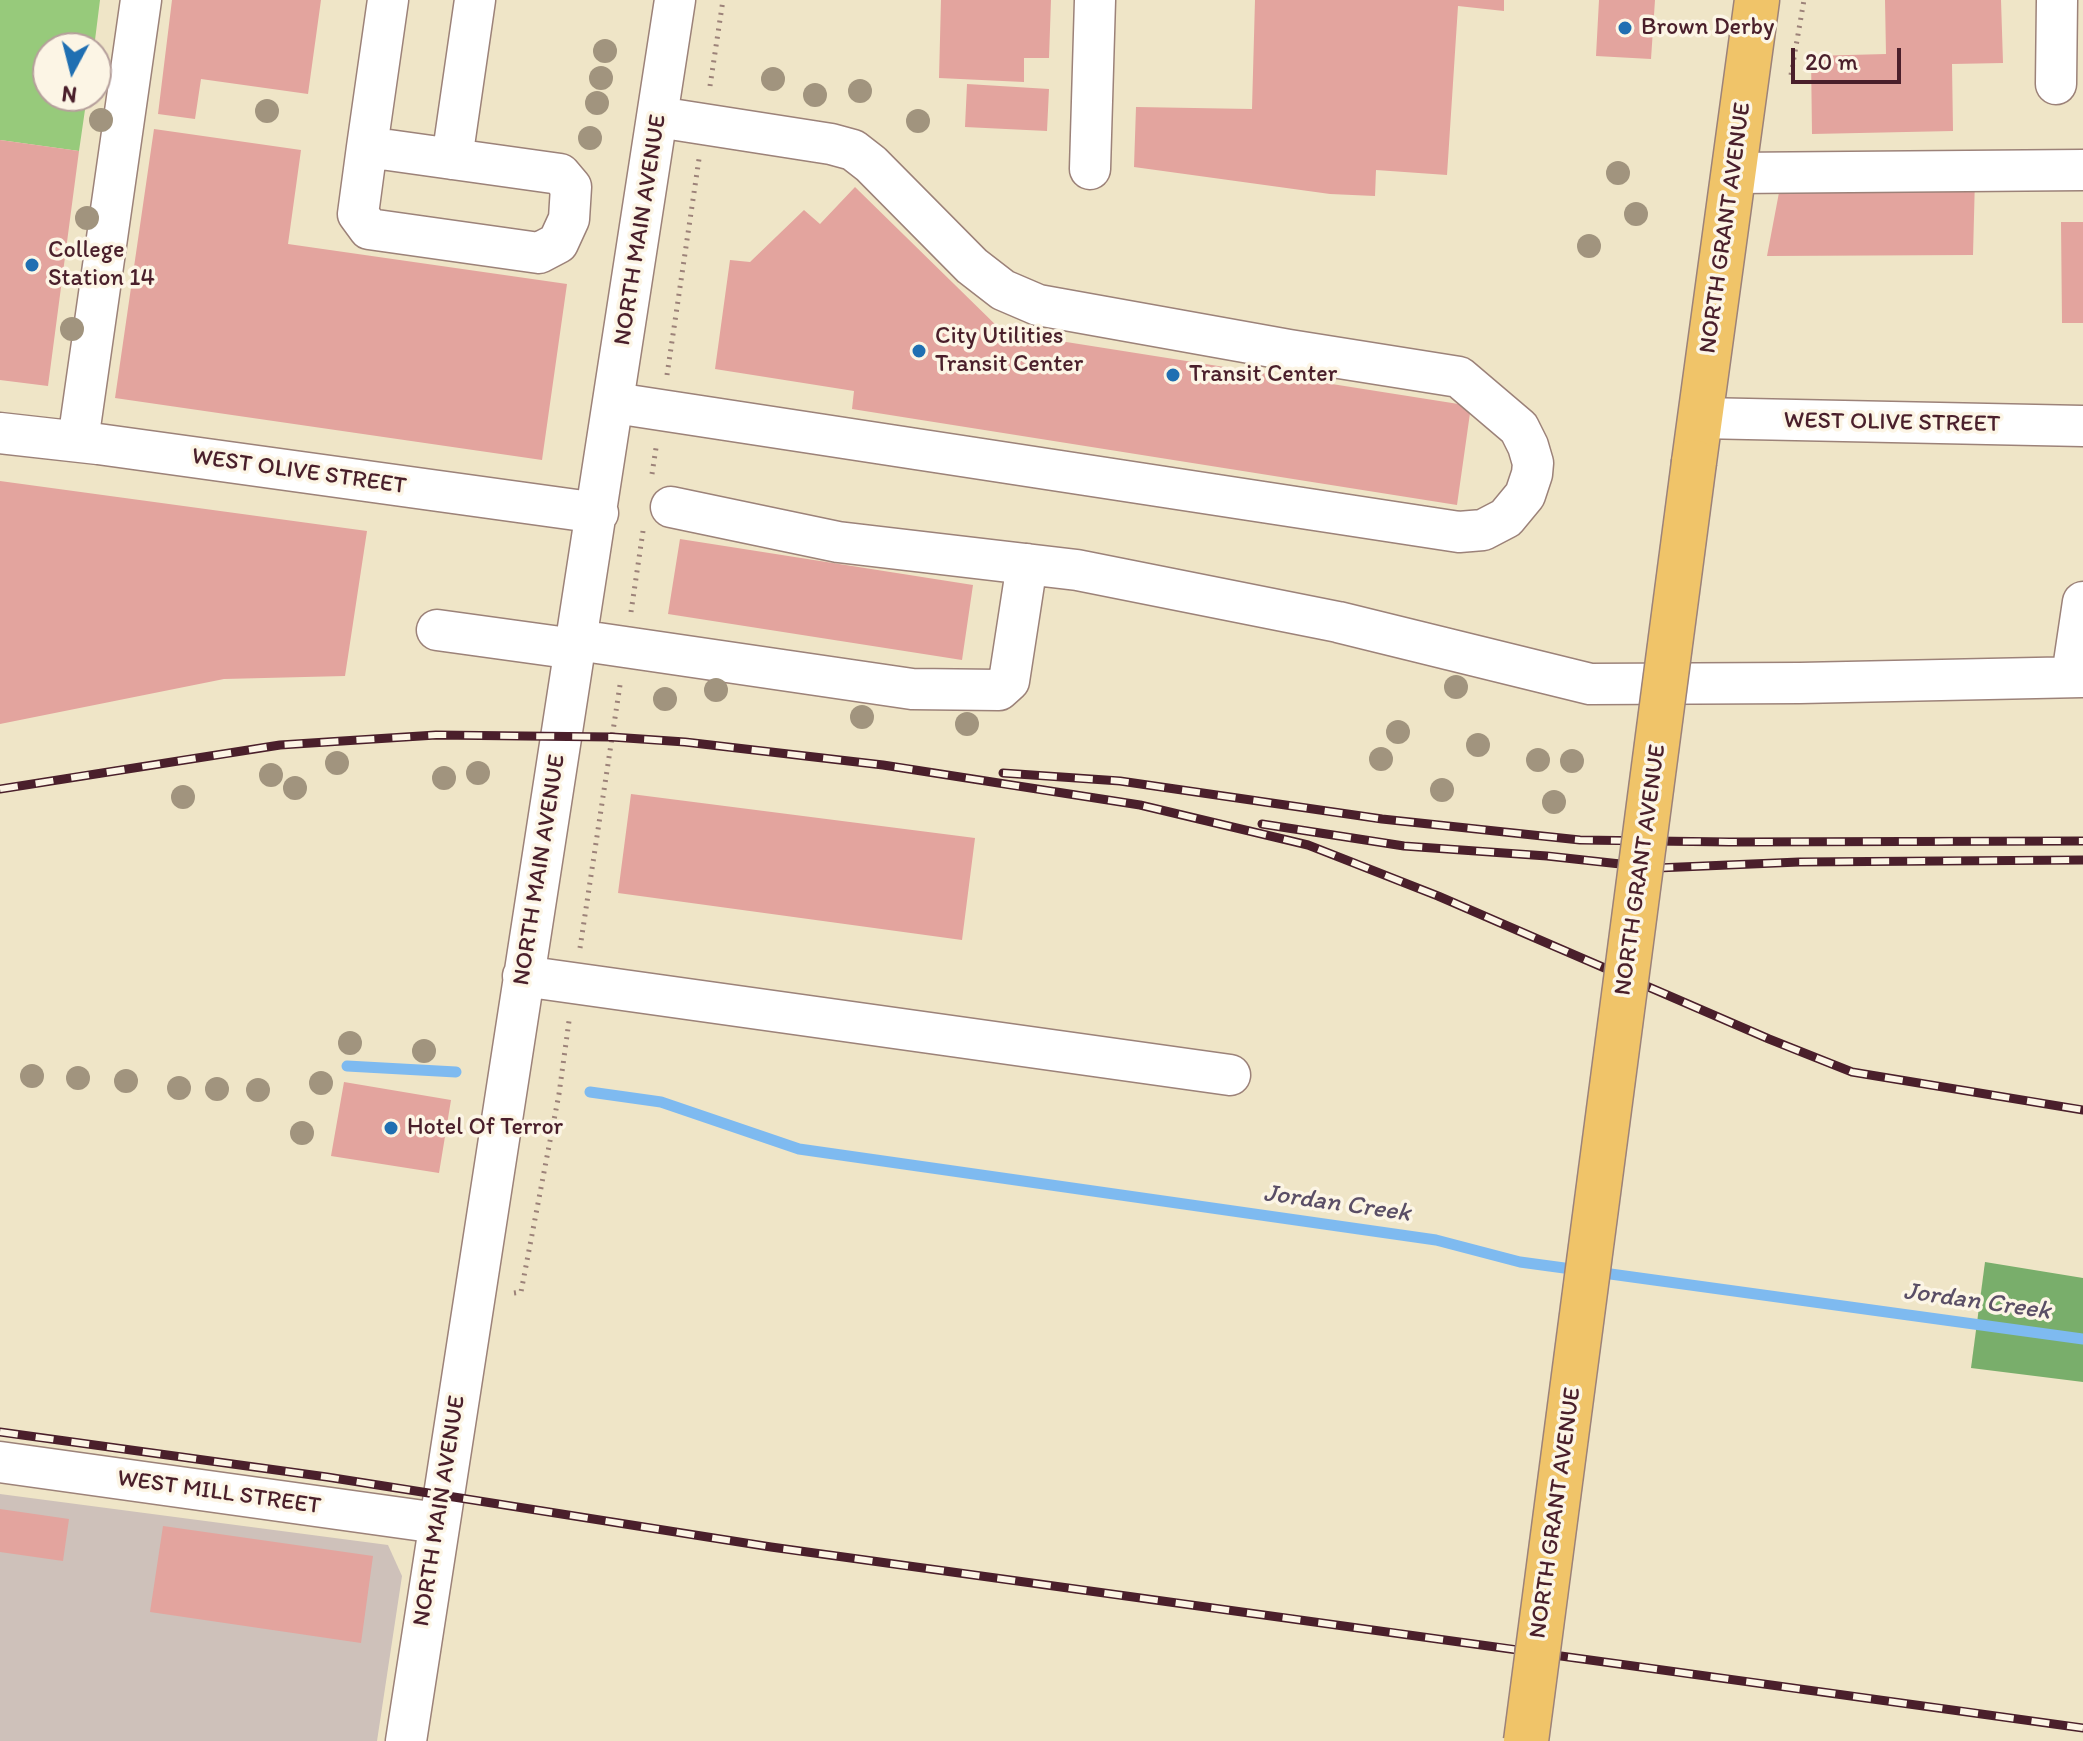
<!DOCTYPE html>
<style>
body{margin:0}
#map{position:relative;width:2083px;height:1741px;overflow:hidden;background:#efe5c7;font-family:Itim,sans-serif}
canvas{display:block}
.north{position:absolute;left:32px;top:32px;width:80px;height:80px;box-sizing:border-box;background:#fcf5e5;border:2px solid #b59f9b;border-radius:50%;rotate:187deg;font-size:22px;font-weight:700;line-height:32px;text-align:center;color:#4a1f2b}
.north::after{content:'';display:block;margin:auto;width:28px;height:36px;background:#1f6fb2;clip-path:polygon(50% 0,100% 100%,50% 72%,0 100%)}
.scale{position:absolute;left:1791px;top:48px;width:110px;height:36px;box-sizing:border-box;border:4px solid #4a1f2b;border-top:0;padding-left:10px;font-size:24px;line-height:28px;white-space:nowrap;color:#4a1f2b;-webkit-text-stroke:6px #fcf5e5;paint-order:stroke}
</style>
<div id="map">
<canvas width="2083" height="1741"></canvas>
<div class="north">N</div>
<div class="scale">20 m</div>
</div>
<script>
const ctx = document.querySelector('canvas').getContext('2d');
ctx.lineJoin = 'round';
function fill(path, color) { ctx.fillStyle = color; ctx.fill(path, 'evenodd'); }
const poly = rows => new Path2D(rows.map(r => 'M' + r).join(''));
function trace(path, color, width, dash) { ctx.strokeStyle = color; ctx.lineWidth = width; ctx.lineCap = dash ? 'butt' : 'round'; ctx.setLineDash(dash || []); ctx.stroke(path); }
function label(font, color, halo, rows, align = 'center') {
  ctx.font = font + ' Itim,sans-serif'; ctx.lineWidth = 7; ctx.setLineDash([]); ctx.textBaseline = 'middle'; ctx.strokeStyle = halo; ctx.fillStyle = color; for (const [text, x, y, turn = 0] of rows) {
    ctx.save(); ctx.translate(x, y); ctx.rotate((+turn || 0) * Math.PI / 180); ctx.textAlign = isNaN(turn) ? turn : align; if (halo) ctx.strokeText(text, 0, 0); ctx.fillText(text, 0, 0); ctx.restore();
  }
}
const industrial = poly([
 [0,1494,388,1545,402,1576,377,1741,0,1741]
]);
const green = poly([
 [0,0,100,0,94,48,48,48,48,96,87,96,79,151,0,140]
]);
const forest = poly([
 [1985,1262,2083,1278,2083,1382,1971,1368]
]);
const stream = poly([
 [347,1066,456,1072],
 [590,1092,661,1102,799,1149,1436,1240,1520,1262,1579,1270],
 [1596,1272,2083,1339]
]);
const building = poly([
 [172,0,321,0,308,94,201,79,195,119,158,114],
 [941,0,1051,0,1049,58,1024,58,1024,82,939,78],
 [1255,0,1504,0,1504,11,1458,6,1447,175,1376,170,1375,196,1330,194,1134,167,1136,107,1252,109],
 [1599,0,1655,0,1651,59,1596,56],
 [1885,0,2001,0,2003,63,1952,64,1953,131,1812,134,1811,56,1886,54],
 [967,84,1049,89,1047,131,965,127],
 [154,129,301,150,288,244,567,284,542,460,115,398],
 [0,140,79,151,48,386,0,380],
 [1975,178,1973,255,1767,256,1781,182],
 [855,187,1003,332,1471,406,1457,505,852,409,854,391,715,369,730,260,750,262,804,210,820,224],
 [2061,222,2083,222,2083,323,2062,323],
 [0,481,367,531,345,676,224,679,0,724],
 [680,539,973,585,962,660,668,614],
 [631,794,975,838,962,940,618,893],
 [344,1082,451,1100,439,1173,331,1156],
 [0,1509,69,1519,63,1561,0,1552],
 [163,1526,373,1556,361,1643,150,1612]
]);
const path = poly([
 [1791,75,1804,0],
 [710,86,723,0],
 [667,375,699,159],
 [652,474,656,448],
 [631,612,643,531],
 [580,948,620,685],
 [514,1293,521,1292,559,1094,569,1021]
]);
const minor = poly([
 [2056,84,2057,0],
 [367,147,560,174,571,187,569,219,558,243,539,253,369,229,358,214,367,147,388,0],
 [452,159,475,0],
 [1090,169,1095,0],
 [1734,173,2083,170],
 [615,403,1459,532,1483,530,1506,518,1525,495,1532,474,1533,463,1528,446,1519,428,1459,377,1289,350,1038,305,1003,290,972,266,871,164,853,150,831,144,658,117],
 [1700,418,2083,426],
 [0,433,98,444,598,513],
 [78,441,141,0],
 [671,507,838,542,1077,570,1338,622,1590,684,1800,683,2083,677],
 [437,630,575,649],
 [577,640,912,689,999,690,1009,681,1027,564],
 [2072,676,2083,602],
 [523,976,1230,1075],
 [0,1462,438,1523],
 [406,1741,675,0]
]);
const major = poly([
 [1694,462,1757,0]
]);
const rail = poly([
 [1003,773,1120,781,1382,819,1580,840,1729,842,2083,841],
 [0,789,280,745,436,735,612,737,685,742,883,765,1140,805,1308,845,1438,896,1769,1039,1852,1072,2083,1110],
 [1262,824,1404,846,1547,856,1657,868,1799,862,2083,860],
 [0,1432,327,1477,771,1547,2083,1728]
]);
const majorBridge = poly([
 [1526,1741,1694,462]
]);
const trees = [
 [605,51],
 [601,78],
 [773,79],
 [860,91],
 [815,95],
 [597,103],
 [267,111],
 [101,120],
 [918,121],
 [590,138],
 [1618,173],
 [1636,214],
 [87,218],
 [1589,246],
 [72,329],
 [1456,687],
 [716,690],
 [665,699],
 [862,717],
 [967,724],
 [1398,732],
 [1478,745],
 [1381,759],
 [1538,760],
 [1572,761],
 [337,763],
 [478,773],
 [271,775],
 [444,778],
 [295,788],
 [1442,790],
 [183,797],
 [1554,802],
 [350,1043],
 [424,1051],
 [32,1076],
 [78,1078],
 [126,1081],
 [321,1083],
 [179,1088],
 [217,1089],
 [258,1090],
 [302,1133]
];
const markers = [
 [1625,28,8,"#1f6fb2"],
 [32,265,8,"#1f6fb2"],
 [919,351,8,"#1f6fb2"],
 [1173,375,8,"#1f6fb2"],
 [391,1128,8,"#1f6fb2"]
];
const poiNames = [
 ["Brown Derby",1641,28],
 ["College",48,251],
 ["Station 14",48,279],
 ["City Utilities",935,337],
 ["Transit Center",935,365],
 ["Transit Center",1189,375],
 ["Hotel Of Terror",407,1128]
];
const streetNames = [
 ["NORTH GRANT AVENUE",1726,228,-82],
 ["NORTH MAIN AVENUE",641,230,-81],
 ["WEST OLIVE STREET",1892,423,1],
 ["WEST OLIVE STREET",299,472,8],
 ["NORTH MAIN AVENUE",540,870,-81],
 ["NORTH GRANT AVENUE",1641,870,-82],
 ["WEST MILL STREET",219,1493,8],
 ["NORTH MAIN AVENUE",440,1511,-81],
 ["NORTH GRANT AVENUE",1556,1513,-82]
];
const waterNames = [
 ["Jordan Creek",1337,1204,8],
 ["Jordan Creek",1977,1302,8]
];
fill(industrial, '#cec1ba');
fill(green, '#97ca7b');
fill(forest, '#79ae6b');
trace(stream, '#7ebaf0', 11);
fill(building, '#e3a49e');
trace(minor, '#9c8279', 43);
trace(major, '#9c8279', 47);
trace(path, '#9c8279', 5, [2, 6]);
trace(minor, '#fff', 40);
trace(major, '#f0c469', 44);
trace(rail, '#4a1f2b', 9);
trace(rail, '#fcf5e5', 6, [18]);
trace(majorBridge, '#9c8279', 47, []);
trace(majorBridge, '#f0c469', 44);
ctx.fillStyle = '#a1947e';
for (const [x, y] of trees) { ctx.beginPath(); ctx.arc(x, y, 12, 0, 2 * Math.PI); ctx.fill(); }
for (const [x, y, r, color] of markers) { const dot = new Path2D(); dot.arc(x, y, r, 0, 2 * Math.PI); ctx.fillStyle = color; ctx.fill(dot); trace(dot, '#fcf5e5', 3); }
label('24px', '#4a1f2b', '#fcf5e5', poiNames, 'left');
label('24px', '#4a1f2b', '#fcf5e5', streetNames);
label('italic 26px', '#5a4e66', '#fcf5e5', waterNames);
</script>
